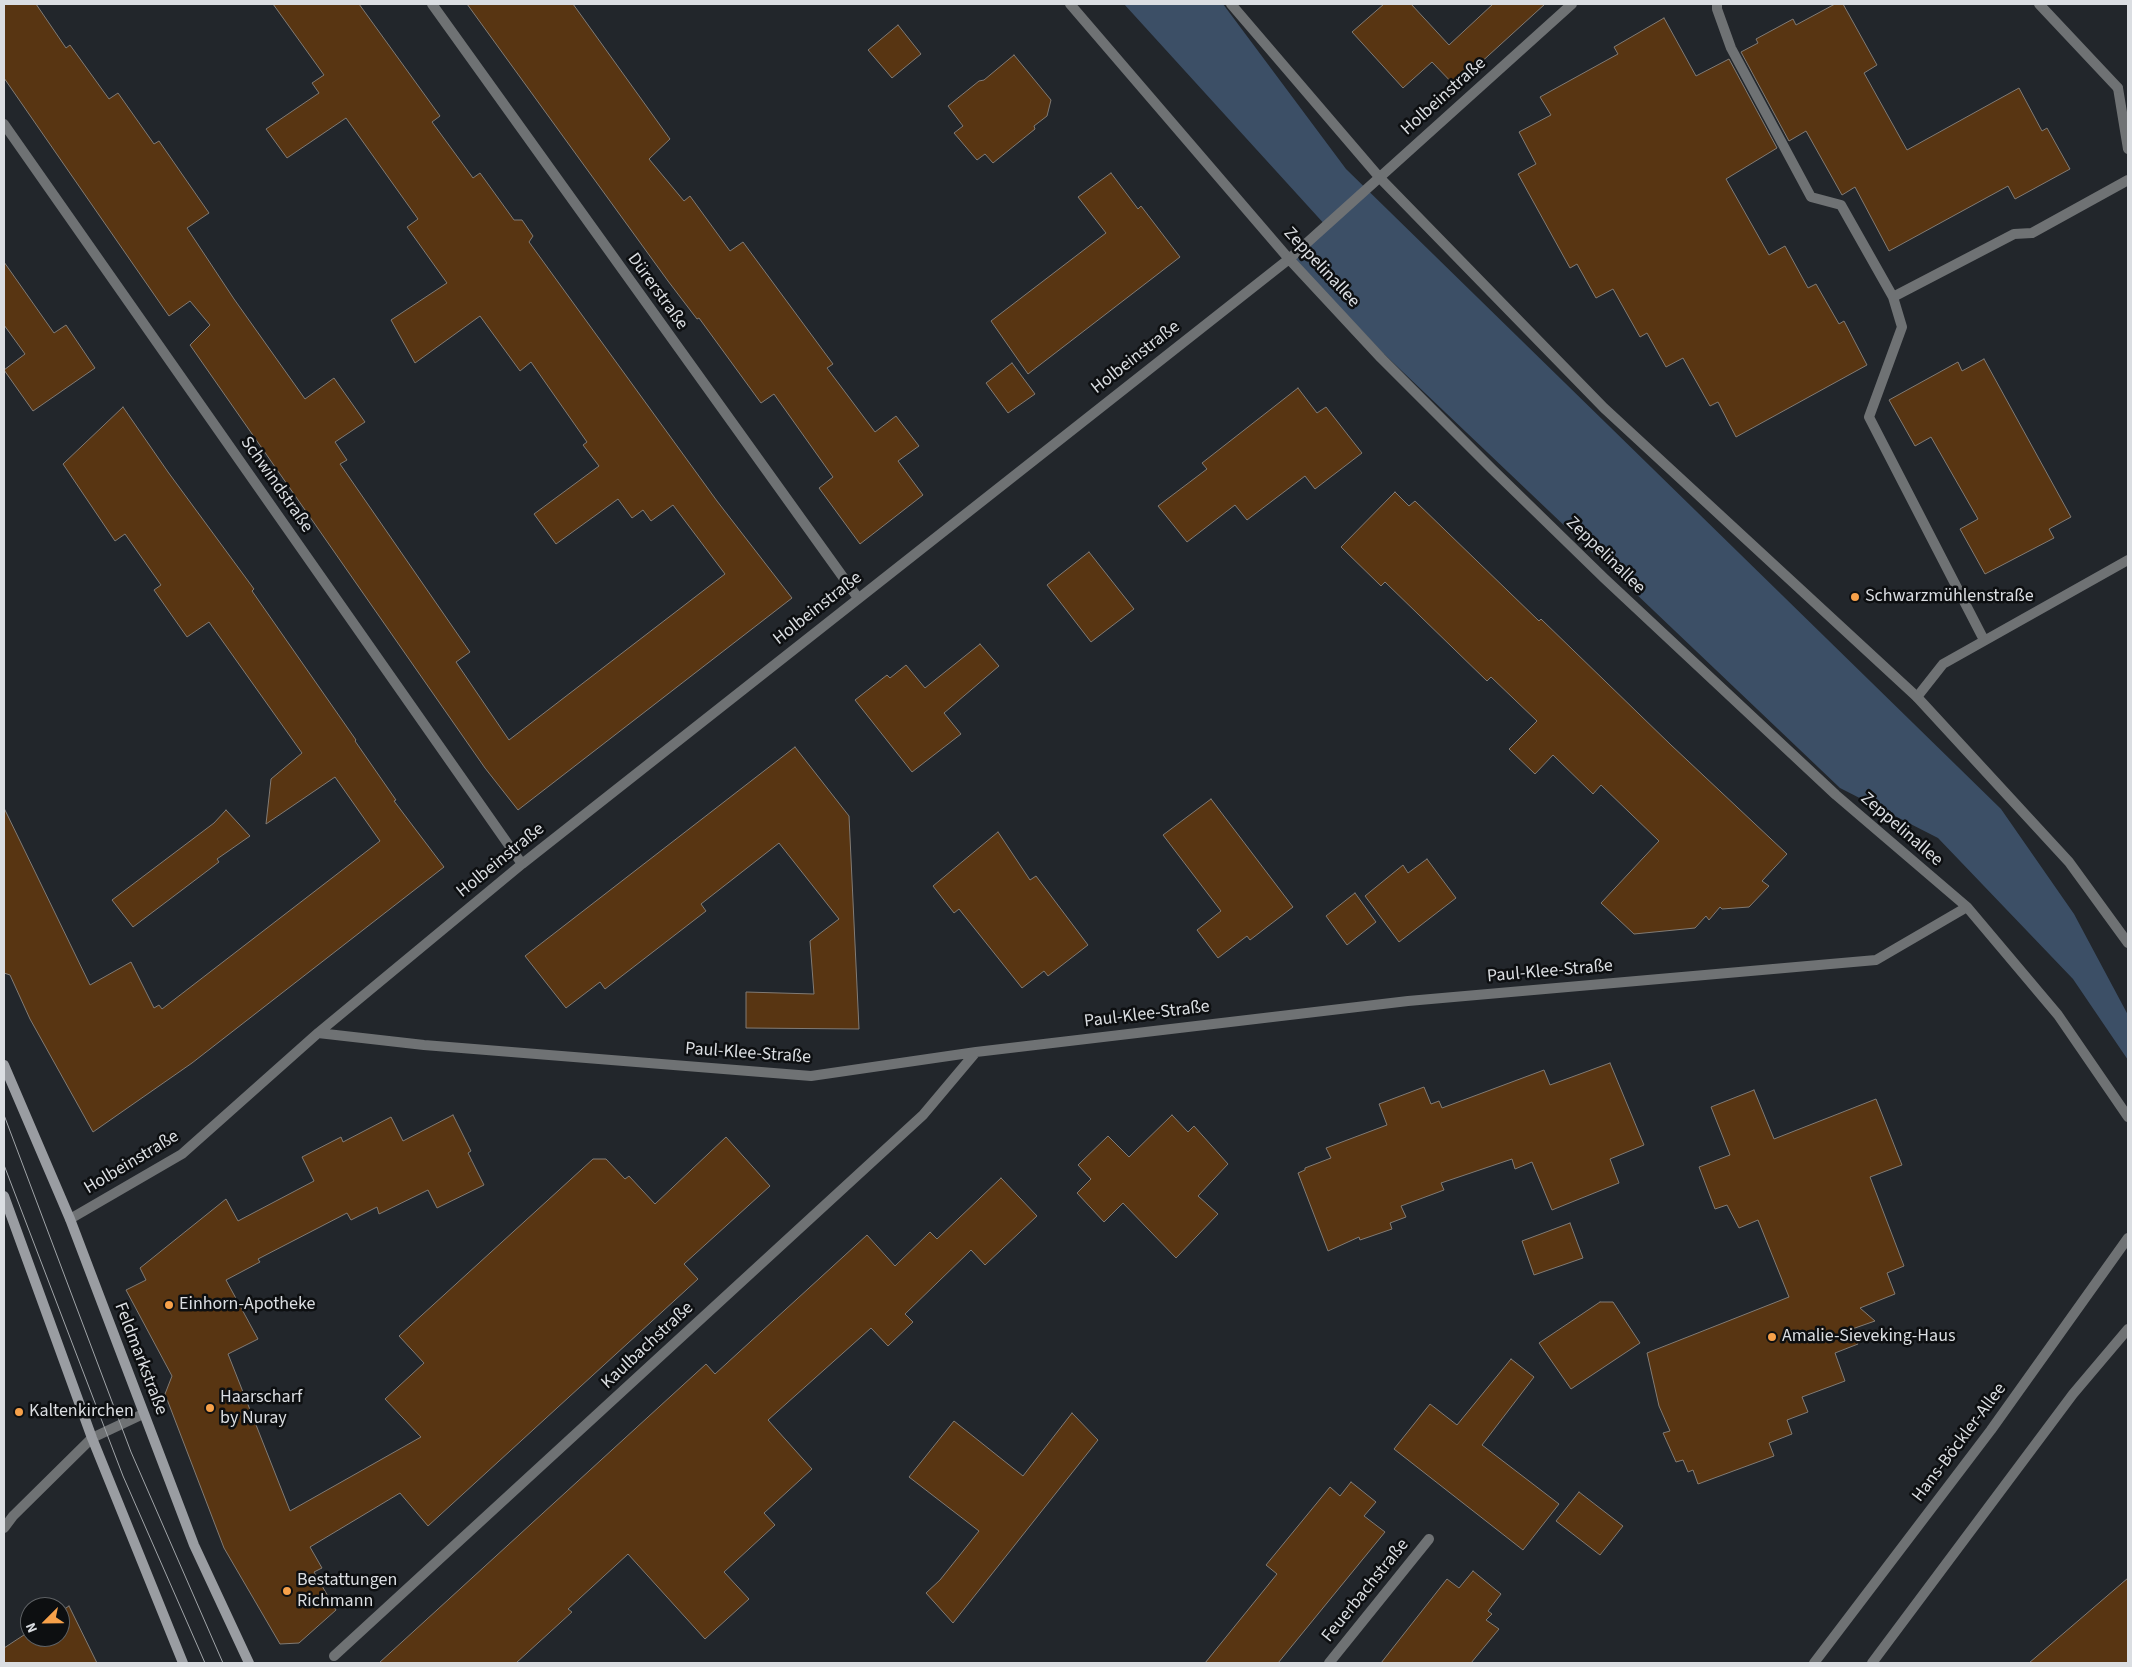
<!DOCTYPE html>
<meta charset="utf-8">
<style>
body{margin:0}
#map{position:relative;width:2132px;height:1667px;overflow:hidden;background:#22262b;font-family:"Source Sans 3",sans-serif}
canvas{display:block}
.frame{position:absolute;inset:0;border:5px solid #dbdee2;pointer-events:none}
.north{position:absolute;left:20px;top:1597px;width:50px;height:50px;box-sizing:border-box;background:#0d0f11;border:1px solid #5f6265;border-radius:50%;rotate:247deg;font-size:14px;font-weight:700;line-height:20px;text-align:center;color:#dbdee2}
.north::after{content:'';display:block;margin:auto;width:18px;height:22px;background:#f7a14a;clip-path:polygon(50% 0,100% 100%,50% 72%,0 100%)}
</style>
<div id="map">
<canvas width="2132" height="1667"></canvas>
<div class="frame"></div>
<div class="north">N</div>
</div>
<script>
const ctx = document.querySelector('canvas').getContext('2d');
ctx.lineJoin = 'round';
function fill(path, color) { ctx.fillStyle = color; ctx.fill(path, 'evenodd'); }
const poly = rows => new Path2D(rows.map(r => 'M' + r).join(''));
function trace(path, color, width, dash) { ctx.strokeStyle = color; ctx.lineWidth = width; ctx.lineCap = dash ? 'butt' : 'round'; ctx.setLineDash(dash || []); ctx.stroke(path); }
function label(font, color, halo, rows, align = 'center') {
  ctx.font = font + ' "Source Sans 3",sans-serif'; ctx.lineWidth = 5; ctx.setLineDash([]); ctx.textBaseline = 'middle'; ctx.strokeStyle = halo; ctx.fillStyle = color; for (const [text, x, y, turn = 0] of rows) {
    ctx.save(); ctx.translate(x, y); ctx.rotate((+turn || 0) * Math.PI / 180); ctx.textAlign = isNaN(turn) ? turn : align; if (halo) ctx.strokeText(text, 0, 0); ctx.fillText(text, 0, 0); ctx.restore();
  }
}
const green = poly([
 [1124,4,1223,4,1346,169,2001,809,2074,914,2128,1015,2128,1060,2073,979,1938,838,1840,788,1384,354,1290,255,1327,227]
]);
const building = poly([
 [4,4,36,4,66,48,70,45,109,99,118,93,154,144,159,141,209,213,187,228,234,299,305,399,334,378,365,422,335,442,347,460,340,464,470,652,456,662,509,740,725,574,673,505,651,521,643,510,632,518,618,499,556,544,534,514,599,466,583,445,587,442,531,362,520,371,480,316,415,363,391,320,447,283,407,227,418,219,346,118,287,158,266,129,319,93,312,83,324,75,273,4,359,4,440,116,432,122,473,178,480,173,514,220,522,220,533,236,529,242,717,501,792,598,518,810,485,768,190,345,210,325,190,301,169,316,4,78,4,4],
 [467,4,573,4,670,139,649,159,684,201,690,196,730,251,743,242,833,364,827,368,875,432,896,416,919,446,898,461,923,495,860,544,819,488,833,477,774,394,761,403,699,318,697,319,668,281,467,4],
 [1384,4,1411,4,1449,45,1493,4,1545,4,1455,86,1432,62,1403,88,1352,32,1384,4],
 [1835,4,1843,4,1877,65,1864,73,1907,150,2019,88,2042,131,2047,128,2070,169,2015,199,2008,186,1889,251,1855,187,1842,195,1806,131,1789,141,1741,52,1758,43,1756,39,1793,19,1796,25,1835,4],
 [1664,18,1696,76,1729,59,1777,148,1726,179,1769,255,1785,246,1808,288,1816,284,1839,324,1844,321,1867,365,1736,437,1718,402,1710,406,1683,358,1666,367,1647,333,1640,337,1613,289,1596,298,1577,264,1570,268,1518,174,1536,164,1519,132,1551,115,1540,97,1618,54,1614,47,1664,18],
 [898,25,921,54,892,78,868,50,898,25],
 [1014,55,1051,100,1047,116,1034,126,1035,129,993,163,985,154,977,160,954,133,963,126,948,106,979,81,984,80,1014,55],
 [1111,173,1138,209,1141,206,1180,257,1028,374,991,321,1106,233,1078,197,1111,173],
 [4,262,54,333,66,325,95,368,33,411,4,370,25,354,4,325,4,262],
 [1984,359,2071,517,2049,529,2054,538,1985,574,1960,529,1978,519,1931,437,1915,446,1889,400,1958,362,1962,371,1984,359],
 [1012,363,1035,394,1008,413,986,383,1012,363],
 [1298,388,1317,413,1326,407,1362,453,1315,489,1305,476,1247,520,1235,505,1187,542,1158,506,1207,469,1202,463,1298,388],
 [123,407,168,472,254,589,252,591,356,740,355,741,396,800,394,801,444,867,192,1063,93,1132,30,1019,10,975,4,973,4,808,90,985,131,962,154,1008,159,1005,162,1009,380,841,335,777,266,824,271,779,302,753,209,622,187,637,154,590,161,585,125,534,115,541,63,464,123,407],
 [1395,492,1409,506,1415,501,1539,621,1541,619,1671,745,1787,854,1762,881,1769,886,1749,907,1722,909,1720,907,1709,920,1706,916,1695,928,1634,934,1601,903,1659,841,1601,785,1593,794,1553,755,1535,774,1509,749,1537,721,1491,677,1487,681,1385,582,1381,586,1341,547,1395,492],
 [1089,552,1134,609,1091,642,1047,585,1089,552],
 [980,644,999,666,944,713,961,734,912,772,855,700,887,675,890,678,906,665,925,688,980,644],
 [795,747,849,816,859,1029,746,1028,746,992,814,994,810,941,839,919,779,843,701,904,706,911,605,989,600,982,566,1008,525,956,795,747],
 [1211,799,1293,907,1250,940,1247,936,1218,958,1197,930,1221,911,1163,835,1211,799],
 [226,810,250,836,217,859,219,862,133,927,112,900,214,823,226,810],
 [998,832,1030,880,1036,876,1088,945,1048,976,1044,971,1022,988,959,909,954,913,933,886,998,832],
 [1427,859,1456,898,1399,942,1365,896,1403,865,1408,873,1427,859],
 [1355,893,1376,922,1347,945,1326,916,1355,893],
 [1610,1063,1644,1145,1610,1159,1619,1183,1552,1210,1532,1162,1515,1169,1512,1159,1441,1183,1444,1190,1401,1206,1406,1217,1390,1223,1392,1229,1360,1240,1359,1237,1328,1251,1298,1173,1305,1170,1305,1168,1331,1158,1326,1148,1387,1125,1379,1104,1424,1087,1431,1104,1439,1101,1442,1108,1544,1070,1550,1085,1610,1063],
 [1754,1090,1774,1139,1876,1099,1902,1165,1870,1177,1904,1266,1887,1273,1895,1294,1860,1308,1875,1321,1852,1329,1858,1344,1835,1353,1845,1381,1802,1397,1808,1412,1787,1420,1792,1434,1769,1443,1774,1456,1698,1484,1693,1470,1688,1472,1683,1460,1676,1462,1663,1433,1670,1431,1659,1406,1647,1353,1789,1297,1758,1220,1739,1228,1727,1205,1715,1209,1699,1167,1730,1155,1711,1107,1754,1090],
 [453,1115,471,1151,468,1153,484,1185,437,1208,428,1190,379,1214,377,1207,351,1220,347,1213,258,1259,260,1262,226,1280,258,1339,228,1354,290,1511,421,1437,385,1399,424,1363,399,1336,593,1159,606,1159,625,1179,629,1176,655,1204,726,1137,770,1186,684,1264,698,1279,428,1526,400,1493,310,1547,322,1568,314,1572,336,1610,299,1643,280,1644,224,1548,165,1394,172,1376,126,1290,146,1280,140,1268,226,1199,238,1221,314,1181,302,1157,341,1137,343,1142,391,1117,403,1141,453,1115],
 [1172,1115,1188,1132,1194,1126,1228,1164,1198,1196,1218,1214,1176,1258,1123,1203,1104,1222,1077,1193,1091,1179,1078,1165,1108,1136,1129,1157,1172,1115],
 [1001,1178,1037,1216,985,1265,971,1250,905,1314,913,1322,888,1346,871,1328,768,1420,812,1469,764,1513,775,1525,724,1572,749,1599,705,1639,628,1554,568,1609,572,1612,516,1663,379,1663,706,1364,715,1374,867,1235,895,1266,930,1232,937,1239,1001,1178],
 [1570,1223,1583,1258,1534,1275,1522,1241,1570,1223],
 [1600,1302,1613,1302,1640,1343,1571,1389,1539,1343,1600,1302],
 [1511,1359,1534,1377,1482,1445,1559,1504,1523,1550,1394,1449,1430,1404,1457,1425,1511,1359],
 [1072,1413,1098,1440,953,1623,926,1593,940,1580,979,1531,909,1477,954,1421,1023,1476,1072,1413],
 [1351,1482,1376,1502,1364,1516,1385,1532,1278,1663,1205,1663,1277,1574,1266,1565,1330,1487,1340,1496,1351,1482],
 [1579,1492,1623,1526,1600,1555,1556,1521,1579,1492],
 [1473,1571,1501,1594,1488,1611,1492,1614,1486,1620,1499,1629,1471,1663,1381,1663,1447,1579,1459,1588,1473,1571],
 [2128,1578,2128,1663,2029,1663,2128,1578],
 [69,1606,97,1663,4,1663,4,1648,30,1631,30,1637,60,1637,60,1612,69,1606]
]);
const service = poly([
 [1717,4,1717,9,1731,48,1811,197,1841,205,1893,297,2014,234,2032,233,2128,180],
 [2118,88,2128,149],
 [1893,297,1902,327,1869,417,1984,640],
 [1917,697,1943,664,2128,560]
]);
const minor = poly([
 [432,4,858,598],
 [1070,4,1289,259,1381,358,1492,469,1605,579,1836,795,1967,907,2058,1015,2128,1117],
 [1231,4,1380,178,1604,408,1917,697,2069,862,2128,943],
 [2039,4,2118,88],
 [4,124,522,864],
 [318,1033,424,1045,811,1076,976,1052,1408,1001,1876,960,1967,907],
 [70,1219,182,1154,318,1033,522,864,1289,259,1572,4],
 [4,1528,13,1516,92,1438,143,1414],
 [334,1656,923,1115,976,1052],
 [1329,1663,1429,1539]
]);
const tertiary = poly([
 [1814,1663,1991,1430,2128,1238],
 [1872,1663,2073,1394,2128,1329]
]);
const secondary = poly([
 [4,1065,70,1219,194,1545,249,1663],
 [4,1196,92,1438,183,1663]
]);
const tram = poly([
 [4,1115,131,1452,223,1663],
 [4,1165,123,1476,205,1663]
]);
const markers = [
 [1855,597,5,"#f7a14a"],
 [169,1305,5,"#f7a14a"],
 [1772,1337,5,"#f7a14a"],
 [210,1408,5,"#f7a14a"],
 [19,1412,5,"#f7a14a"],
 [287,1591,5,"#f7a14a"]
];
const streetNames = [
 ["Holbeinstraße",1444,97,-42],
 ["Zeppelinallee",1321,268,47],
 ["Dürerstraße",657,292,54],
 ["Holbeinstraße",1136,358,-38],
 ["Schwindstraße",276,485,55],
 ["Zeppelinallee",1605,556,44],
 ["Holbeinstraße",818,609,-38],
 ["Zeppelinallee",1901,830,41],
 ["Holbeinstraße",501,861,-39],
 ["Paul-Klee-Straße",1550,972,-5],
 ["Paul-Klee-Straße",1147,1015,-7],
 ["Paul-Klee-Straße",748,1054,4],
 ["Holbeinstraße",132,1163,-31],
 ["Kaulbachstraße",648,1346,-43],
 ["Feldmarkstraße",140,1359,69],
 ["Hans-Böckler-Allee",1960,1443,-53],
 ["Feuerbachstraße",1366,1591,-51]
];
const poiNames = [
 ["Schwarzmühlenstraße",1865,597],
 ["Einhorn-Apotheke",179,1305],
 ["Amalie-Sieveking-Haus",1782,1337],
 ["Haarscharf",220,1398],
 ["by Nuray",220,1419],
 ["Kaltenkirchen",29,1412],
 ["Bestattungen",297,1581],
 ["Richmann",297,1602]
];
fill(green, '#3c4f66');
fill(building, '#583512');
trace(building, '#817b75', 1);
trace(service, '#6f7274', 10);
trace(minor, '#6f7274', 10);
trace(tertiary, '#6f7274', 10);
trace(secondary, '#9a9da2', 10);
trace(tram, '#a1a5a9', 1);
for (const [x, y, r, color] of markers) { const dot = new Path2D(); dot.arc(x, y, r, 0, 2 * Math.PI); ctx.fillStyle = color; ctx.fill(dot); trace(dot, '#0d0f11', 2); }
label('18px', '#dbdee2', '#0d0f11', streetNames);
label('18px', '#dbdee2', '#0d0f11', poiNames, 'left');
</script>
